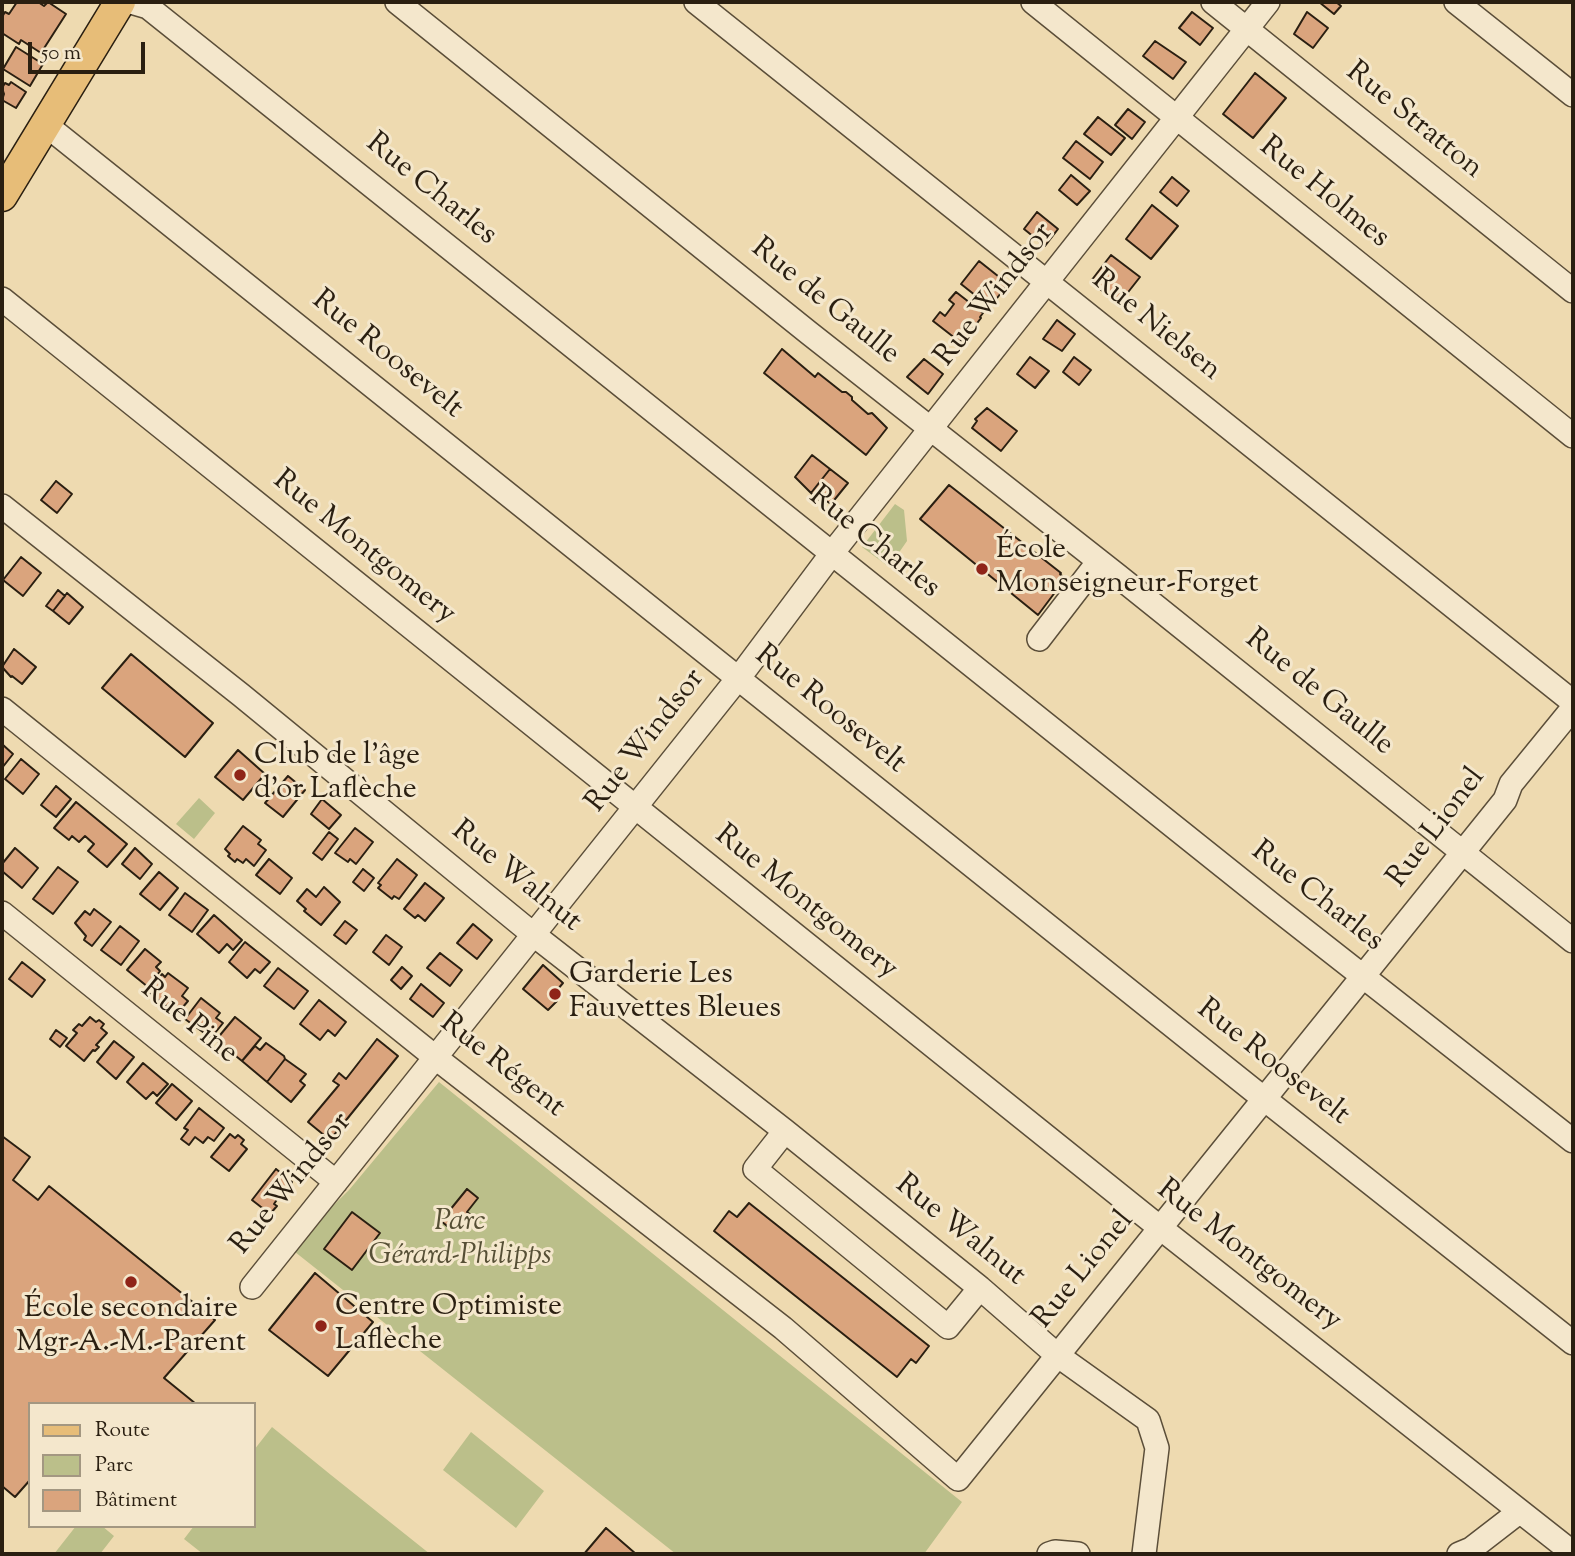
<!DOCTYPE html>
<meta charset="utf-8">
<style>
body{margin:0}
#map{position:relative;width:1575px;height:1556px;overflow:hidden;background:#eedab0;font-family:"Sorts Mill Goudy",serif}
canvas{display:block}
.frame{position:absolute;inset:0;border:4px solid #2a1f11;pointer-events:none}
.legend{position:absolute;left:28px;top:1402px;width:228px;height:126px;box-sizing:border-box;background:#f4e7cc;border:2px solid #a39781;margin:0;padding:9px 12px;list-style:none;font-size:21px;color:#2a1f11}
.legend li{display:flex;align-items:center;gap:14px;height:35px}
.legend b{width:35px;border:2px solid #a39781}
.scale{position:absolute;left:28px;top:42px;width:117px;height:32px;box-sizing:border-box;border:4px solid #2a1f11;border-top:0;padding-left:9px;font-size:21px;line-height:24px;white-space:nowrap;color:#2a1f11;-webkit-text-stroke:5px #f4e7cc;paint-order:stroke}
</style>
<div id="map">
<canvas width="1575" height="1556"></canvas>
<div class="frame"></div>
<ul class="legend">
<li><b style="height:9px;background:#e7bd78"></b>Route</li>
<li><b style="height:19px;background:#bbbf8a"></b>Parc</li>
<li><b style="height:19px;background:#daa47d"></b>Bâtiment</li>
</ul>
<div class="scale">50 m</div>
</div>
<script>
const ctx = document.querySelector('canvas').getContext('2d');
ctx.lineJoin = 'round';
function fill(path, color) { ctx.fillStyle = color; ctx.fill(path, 'evenodd'); }
const poly = rows => new Path2D(rows.map(r => 'M' + r).join(''));
function trace(path, color, width, dash) { ctx.strokeStyle = color; ctx.lineWidth = width; ctx.lineCap = dash ? 'butt' : 'round'; ctx.setLineDash(dash || []); ctx.stroke(path); }
function label(font, color, halo, rows, align = 'center') {
  ctx.font = font + ' "Sorts Mill Goudy",serif'; ctx.lineWidth = 6; ctx.setLineDash([]); ctx.textBaseline = 'middle'; ctx.strokeStyle = halo; ctx.fillStyle = color; for (const [text, x, y, turn = 0] of rows) {
    ctx.save(); ctx.translate(x, y); ctx.rotate((+turn || 0) * Math.PI / 180); ctx.textAlign = isNaN(turn) ? turn : align; if (halo) ctx.strokeText(text, 0, 0); ctx.fillText(text, 0, 0); ctx.restore();
  }
}
const green = poly([
 [895,504,904,510,907,541,889,567,862,547],
 [199,798,215,813,194,839,176,824],
 [439,1082,962,1502,924,1554,676,1554,290,1248,349,1190],
 [272,1427,331,1475,430,1554,203,1554,184,1539,194,1526,254,1526,254,1450],
 [471,1432,544,1491,516,1528,443,1470],
 [76,1526,102,1526,114,1536,100,1554,54,1554]
]);
const building = poly([
 [17,2,38,2,44,6,48,2,66,14,41,53,21,40,19,44,2,33,2,17,5,12,9,14,17,2],
 [1319,2,1336,2,1341,6,1334,14,1319,2],
 [1192,12,1213,28,1200,45,1179,28,1192,12],
 [1307,12,1328,28,1313,48,1294,34,1307,12],
 [1155,41,1186,62,1173,79,1143,56,1155,41],
 [16,47,43,64,30,86,3,69,16,47],
 [1255,73,1286,98,1253,138,1223,114,1255,73],
 [11,82,26,92,16,108,2,100,4,94,2,88,5,83,9,85,11,82],
 [1128,109,1145,122,1132,139,1115,125,1128,109],
 [1098,117,1125,138,1111,155,1084,134,1098,117],
 [1076,141,1103,162,1090,179,1063,158,1076,141],
 [1071,175,1090,191,1077,205,1059,190,1071,175],
 [1172,177,1189,191,1177,206,1160,192,1172,177],
 [1152,205,1178,226,1151,259,1126,239,1152,205],
 [1037,212,1058,229,1045,246,1024,229,1037,212],
 [1111,255,1140,277,1118,305,1091,281,1111,255],
 [979,261,1008,284,990,307,961,284,979,261],
 [956,292,983,313,980,317,981,318,965,339,963,337,960,342,933,321,940,312,945,316,954,304,949,300,956,292],
 [1057,320,1075,334,1062,351,1043,339,1057,320],
 [782,349,815,377,818,373,842,392,846,392,852,397,852,400,868,414,872,413,887,428,866,455,764,373,782,349],
 [1030,357,1049,371,1035,388,1017,374,1030,357],
 [1074,357,1091,370,1079,385,1063,372,1074,357],
 [924,359,943,374,928,394,907,377,924,359],
 [987,408,1017,431,1001,451,972,428,977,421,975,419,987,408],
 [812,455,830,469,811,493,795,477,812,455],
 [830,469,848,483,831,504,825,500,823,503,811,493,830,469],
 [56,481,72,494,57,513,41,500,56,481],
 [949,485,1061,573,1060,574,1065,579,1038,615,920,519,949,485],
 [21,557,41,573,23,596,3,580,21,557],
 [58,590,65,596,53,611,46,606,58,590],
 [67,593,83,607,69,624,53,611,67,593],
 [14,649,36,667,22,684,12,676,11,677,2,667,14,649],
 [131,654,213,723,185,757,102,688,131,654],
 [2,744,13,754,2,768,2,744],
 [238,750,265,774,243,800,215,777,238,750],
 [21,759,39,774,23,794,5,779,21,759],
 [288,776,305,790,283,817,265,803,288,776],
 [56,786,71,799,56,817,41,805,56,786],
 [322,799,341,815,329,829,311,814,322,799],
 [76,802,127,844,107,867,88,851,94,844,85,836,79,842,72,836,69,840,54,828,76,802],
 [243,826,261,840,258,844,266,850,254,866,246,859,243,863,237,859,235,862,228,856,230,854,225,849,243,826],
 [355,828,373,842,356,864,350,859,348,862,335,853,355,828],
 [329,832,338,839,322,860,313,853,329,832],
 [15,848,38,868,22,888,2,871,2,864,15,848],
 [135,848,152,864,140,879,122,864,135,848],
 [269,859,292,878,280,894,256,875,269,859],
 [397,859,417,875,399,899,394,896,392,899,378,888,381,885,378,883,397,859],
 [58,867,78,882,53,914,33,899,58,867],
 [363,869,374,878,364,891,353,882,363,869],
 [159,872,178,888,160,910,140,894,159,872],
 [425,883,444,898,425,921,418,915,415,918,404,909,425,883],
 [324,887,340,902,321,925,304,911,306,909,297,901,307,889,316,897,324,887],
 [185,893,208,910,192,932,169,915,185,893],
 [94,909,111,922,92,946,84,940,86,936,75,923,85,911,90,915,94,909],
 [214,915,242,940,233,950,227,944,219,953,197,934,214,915],
 [345,921,357,930,346,944,334,935,345,921],
 [473,924,492,940,477,959,457,943,473,924],
 [120,926,139,941,121,965,101,950,120,926],
 [386,935,402,947,389,965,373,952,386,935],
 [245,942,270,962,260,973,255,969,247,978,229,962,245,942],
 [145,949,161,962,156,967,160,971,148,987,127,970,145,949],
 [440,953,462,970,450,986,427,968,440,953],
 [22,962,45,980,32,997,9,979,22,962],
 [543,965,563,983,552,996,557,1001,548,1010,523,989,543,965],
 [402,967,412,976,401,989,391,980,402,967],
 [278,968,308,991,294,1009,264,986,278,968],
 [168,973,188,988,182,996,188,1001,177,1014,148,992,162,974,165,977,168,973],
 [421,984,444,1003,433,1017,410,999,421,984],
 [201,998,220,1013,216,1018,223,1023,211,1038,185,1019,201,998],
 [319,1000,346,1022,335,1036,328,1030,320,1040,300,1024,319,1000],
 [90,1017,96,1022,99,1020,104,1024,101,1028,107,1033,96,1045,99,1047,95,1051,93,1050,84,1061,66,1046,77,1033,73,1030,79,1024,82,1026,90,1017],
 [235,1017,261,1038,242,1061,216,1040,235,1017],
 [56,1030,67,1038,60,1047,50,1039,56,1030],
 [377,1039,398,1056,330,1140,308,1122,339,1085,333,1081,339,1073,346,1079,377,1039],
 [114,1041,134,1057,116,1079,97,1062,114,1041],
 [266,1043,284,1056,285,1059,267,1082,242,1061,255,1046,260,1050,266,1043],
 [285,1059,306,1074,300,1081,305,1085,291,1102,267,1082,285,1059],
 [143,1063,168,1084,157,1096,153,1092,146,1099,127,1082,143,1063],
 [172,1084,192,1101,176,1120,156,1103,172,1084],
 [199,1108,224,1128,214,1141,208,1137,203,1143,195,1137,189,1145,181,1139,188,1130,184,1128,199,1108],
 [230,1134,235,1138,238,1135,244,1140,241,1144,247,1149,229,1171,211,1157,230,1134],
 [2,1136,30,1157,13,1180,38,1200,49,1186,215,1320,164,1378,196,1404,30,1404,30,1480,15,1497,2,1486,2,1136],
 [276,1169,292,1182,282,1200,278,1198,274,1204,277,1206,270,1214,252,1200,276,1169],
 [467,1189,478,1198,467,1212,471,1215,461,1227,457,1224,452,1230,441,1221,467,1189],
 [749,1203,929,1346,916,1363,911,1359,897,1377,714,1231,729,1211,737,1217,749,1203],
 [352,1212,380,1233,352,1270,324,1249,352,1212],
 [315,1273,373,1322,328,1376,269,1330,315,1273],
 [606,1528,636,1554,584,1554,606,1528]
]);
const minor = poly([
 [131,2,148,7,1272,905,1573,1141],
 [397,2,809,333,1118,576,1573,941],
 [696,2,1573,702],
 [1033,2,1573,436],
 [1213,2,1573,291],
 [1456,2,1573,95],
 [46,125,1253,1090,1573,1343],
 [2,299,1149,1219,1573,1553],
 [2,506,241,695,534,935,785,1131,980,1288,1057,1355,1148,1420,1157,1448,1144,1554],
 [1039,639,1099,561],
 [2,709,445,1065,783,1328,958,1479,1505,800,1511,784,1573,708],
 [2,913,336,1182],
 [785,1131,755,1169,948,1327,980,1288],
 [252,1287,747,667,833,552,1268,2],
 [1049,1554,1055,1552,1078,1554],
 [1459,1554,1471,1549,1519,1512]
]);
const major = poly([
 [2,196,120,2]
]);
const markers = [
 [982,569,7,"#8f2418"],
 [240,775,7,"#8f2418"],
 [555,994,7,"#8f2418"],
 [131,1282,7,"#8f2418"],
 [321,1326,7,"#8f2418"]
];
const streetNames = [
 ["Rue Stratton",1413,122,39],
 ["Rue Charles",430,191,39],
 ["Rue Holmes",1323,194,39],
 ["Rue Windsor",996,296,-52],
 ["Rue de Gaulle",824,303,39],
 ["Rue Nielsen",1155,327,39],
 ["Rue Roosevelt",386,356,39],
 ["Rue Charles",873,544,39],
 ["Rue Montgomery",363,549,39],
 ["Rue de Gaulle",1318,694,39],
 ["Rue Roosevelt",829,711,39],
 ["Rue Windsor",647,742,-52],
 ["Rue Lionel",1438,829,-53],
 ["Rue Walnut",515,878,39],
 ["Rue Charles",1316,898,38],
 ["Rue Montgomery",805,904,39],
 ["Rue Pine",188,1023,39],
 ["Rue Roosevelt",1272,1064,38],
 ["Rue Régent",501,1067,38],
 ["Rue Windsor",293,1185,-51],
 ["Rue Walnut",959,1232,39],
 ["Rue Montgomery",1248,1257,38],
 ["Rue Lionel",1085,1271,-51]
];
const poiNames = [
 ["École",996,552],
 ["Monseigneur-Forget",996,586],
 ["Club de l'âge",254,758],
 ["d'or Laflèche",254,792],
 ["Garderie Les",569,977],
 ["Fauvettes Bleues",569,1011],
 ["Centre Optimiste",335,1309],
 ["Laflèche",335,1343],
 ["École secondaire",131,1311,"center"],
 ["Mgr-A.-M.-Parent",131,1345,"center"]
];
const parkNames = [
 ["Parc",460,1224],
 ["Gérard-Philipps",460,1258]
];
fill(green, '#bbbf8a');
fill(building, '#daa47d');
trace(building, '#2a1f11', 2);
trace(minor, '#5b4e39', 26);
trace(major, '#2a1f11', 33);
trace(minor, '#f4e7cc', 23);
trace(major, '#e7bd78', 30);
for (const [x, y, r, color] of markers) { const dot = new Path2D(); dot.arc(x, y, r, 0, 2 * Math.PI); ctx.fillStyle = color; ctx.fill(dot); trace(dot, '#f4e7cc', 2.5); }
label('30px', '#2a1f11', '#f4e7cc', streetNames);
label('30px', '#2a1f11', '#f4e7cc', poiNames, 'left');
label('italic 30px', '#564f35', '#f4e7cc', parkNames);
</script>
